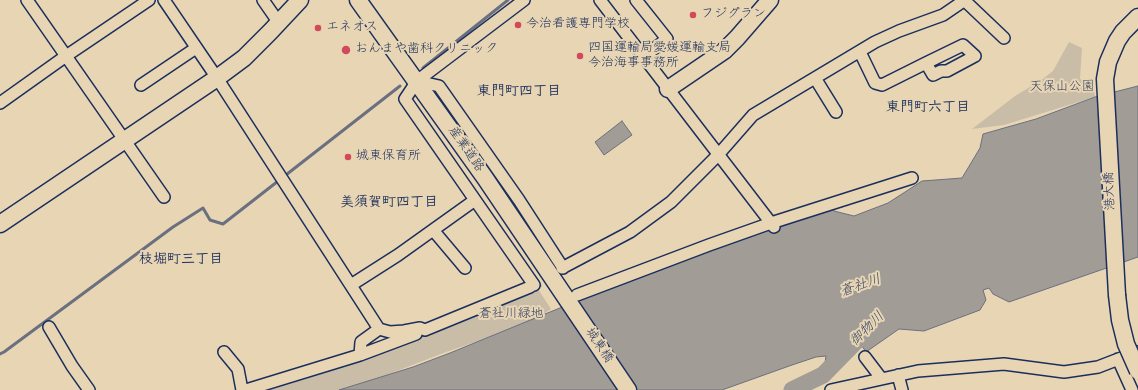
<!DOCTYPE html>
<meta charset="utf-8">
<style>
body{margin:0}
canvas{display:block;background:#e8d5b3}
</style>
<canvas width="1138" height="390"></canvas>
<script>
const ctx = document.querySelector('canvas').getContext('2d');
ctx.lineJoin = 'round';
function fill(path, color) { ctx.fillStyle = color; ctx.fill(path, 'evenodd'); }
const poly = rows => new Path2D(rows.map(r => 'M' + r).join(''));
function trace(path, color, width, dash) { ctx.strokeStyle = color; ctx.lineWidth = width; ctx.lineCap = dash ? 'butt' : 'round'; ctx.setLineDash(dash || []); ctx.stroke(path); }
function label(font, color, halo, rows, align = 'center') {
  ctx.font = font + ' "Gochi Hand","Klee One",sans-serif'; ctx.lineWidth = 4; ctx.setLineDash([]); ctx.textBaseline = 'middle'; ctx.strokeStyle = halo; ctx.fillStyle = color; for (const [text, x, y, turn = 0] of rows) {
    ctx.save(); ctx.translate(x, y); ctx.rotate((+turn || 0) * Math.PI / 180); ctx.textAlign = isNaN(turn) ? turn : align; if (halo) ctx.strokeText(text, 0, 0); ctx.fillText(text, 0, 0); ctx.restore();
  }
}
const green = poly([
 [1069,42,1082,48,1080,79,1093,84,1095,97,1004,125,972,129,1015,96,1040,81,1053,71],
 [538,289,551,309,537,319,514,329,446,352,361,385,344,390,259,390,393,347]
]);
const water = poly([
 [1138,86,1138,257,1009,302,993,294,989,288,983,290,986,300,980,310,924,331,899,329,866,352,858,340,824,370,826,356,816,357,792,365,722,390,339,390,413,367,450,353,572,303,777,224,833,208,834,211,854,216,888,203,922,181,962,178,980,148,983,134,1036,119,1095,97,1138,86],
 [622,121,632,135,604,155,595,142,622,121]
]);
const stream = poly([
 [423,68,508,0],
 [0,354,4,352,173,227,203,208,210,220,223,224,400,86]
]);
const river = poly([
 [792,390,823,375,874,323]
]);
const streetTunnel = poly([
 [530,287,556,272]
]);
const street = poly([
 [27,0,164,197],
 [164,0,217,78,379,329,390,332,404,331,420,328,425,330,530,287],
 [263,0,279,23],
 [524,0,417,81,405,99,534,285],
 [600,0,774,227],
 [636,0,667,39,643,57],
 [964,0,1004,38],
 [860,52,875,83,882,85,926,63,963,45,975,56,947,71,941,71,933,75,926,63],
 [815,78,836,112],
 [417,81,439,86,519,200,563,268],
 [141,85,196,48],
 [0,103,66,56,149,0],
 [433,230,465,268],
 [562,268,630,232,671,202,718,155,753,115,875,42,899,31,943,15,965,0],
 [351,285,398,255,475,200],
 [577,295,709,245,771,223,912,178],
 [49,327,72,366,89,390],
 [224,352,238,369,242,390],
 [360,355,361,342,379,329],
 [865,357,881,378],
 [1118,359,1132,390],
 [898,375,902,390],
 [246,390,360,355,416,334],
 [831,390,918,371,1004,364,1064,372,1098,367,1137,352]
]);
const secondary = poly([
 [358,0,485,178,628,390],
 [668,89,724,51,737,38,770,0],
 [0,224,217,78,244,58,270,32,300,0],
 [1117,295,1105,79,1108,62,1117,41,1123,32,1138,17]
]);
const secondaryBridge = poly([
 [1117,295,1120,320,1126,344,1138,371]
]);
const markers = [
 [693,15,4,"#d1495b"],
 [518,25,4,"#d1495b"],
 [318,28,4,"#d1495b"],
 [346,50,5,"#d1495b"],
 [580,56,4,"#d1495b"],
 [348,157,4,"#d1495b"]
];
const poiNames = [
 ["フジグラン",701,15],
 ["今治看護専門学校",526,25],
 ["エネオス",326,28],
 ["四国運輸局愛媛運輸支局",588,49],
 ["今治海事事務所",588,64],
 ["おんまや歯科クリニック",355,50],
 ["城東保育所",356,157]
];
const parkNames = [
 ["天保山公園",1062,88],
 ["蒼社川緑地",511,315]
];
const streetNames = [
 ["産業道路",465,150,55],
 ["港大橋",1111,191,-93],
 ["城東橋",598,346,56]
];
const neighbourhoodNames = [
 ["東門町四丁目",519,93],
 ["東門町六丁目",928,109],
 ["美須賀町四丁目",389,204],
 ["枝堀町三丁目",181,261]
];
const waterNames = [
 ["蒼社川",861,287,-19],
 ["御物川",868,330,-45]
];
fill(green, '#cabda7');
fill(water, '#a19c96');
trace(water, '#6b7080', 1);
trace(stream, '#6b7080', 3);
trace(river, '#a19c96', 17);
trace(streetTunnel, '#bfb4a2', 11, [11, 5.5]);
trace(street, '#1b2f5e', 14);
trace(secondary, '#1b2f5e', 19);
trace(street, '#e8d5b3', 11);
trace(secondary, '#e8d5b3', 16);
trace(secondaryBridge, '#1b2f5e', 19, []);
trace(secondaryBridge, '#e8d5b3', 16);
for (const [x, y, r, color] of markers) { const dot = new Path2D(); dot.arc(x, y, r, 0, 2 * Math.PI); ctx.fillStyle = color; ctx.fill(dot); trace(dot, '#e8d5b3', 1.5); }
label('13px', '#1b2f5e', '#e8d5b3', poiNames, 'left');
label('13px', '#354469', '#e8d5b3', parkNames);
label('13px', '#1b2f5e', '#e8d5b3', streetNames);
label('bold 14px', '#1b2f5e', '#e8d5b3', neighbourhoodNames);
label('italic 14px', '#364569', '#e8d5b3', waterNames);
</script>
